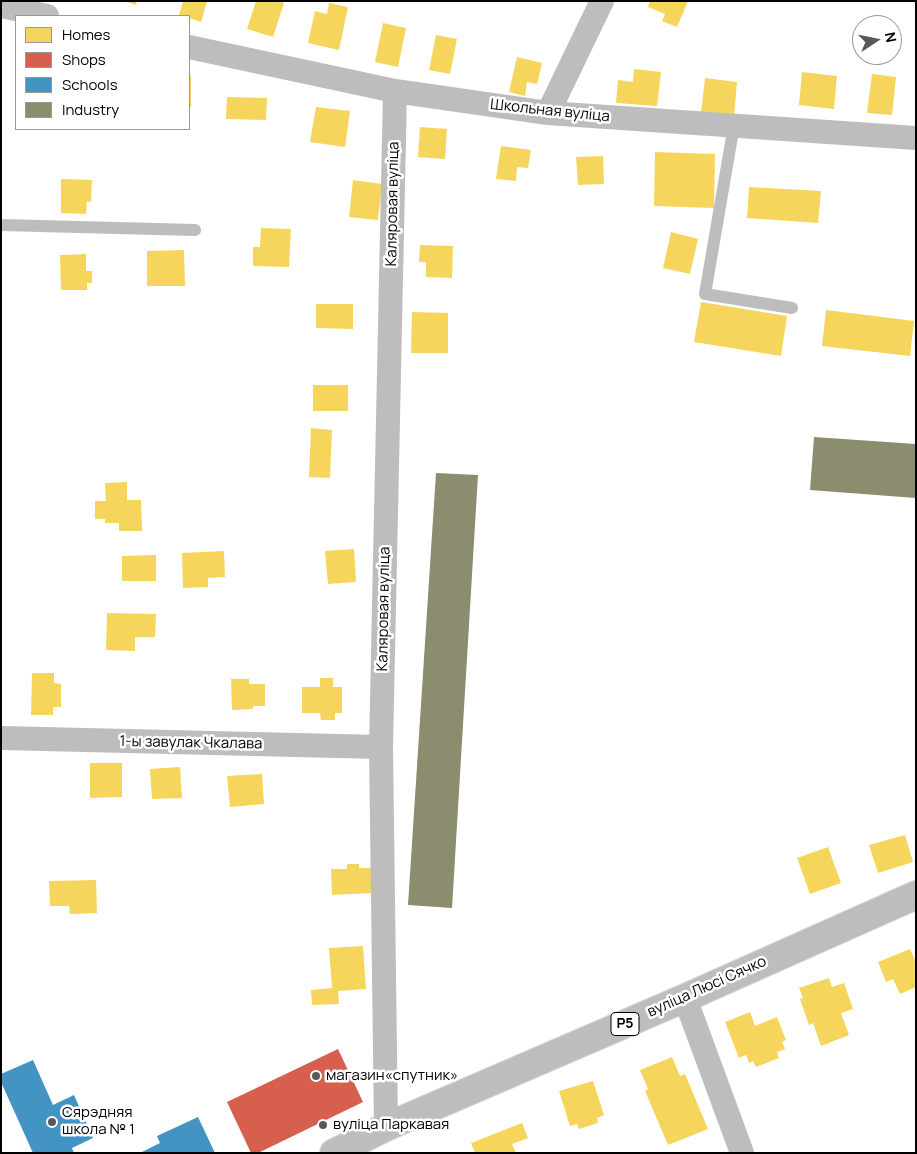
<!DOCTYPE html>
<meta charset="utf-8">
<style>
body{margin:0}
#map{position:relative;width:917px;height:1154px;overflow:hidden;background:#fff;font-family:Manrope,sans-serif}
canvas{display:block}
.frame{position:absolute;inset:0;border:2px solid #000;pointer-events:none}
.legend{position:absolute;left:15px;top:15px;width:175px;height:115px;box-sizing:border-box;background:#fff;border:1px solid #999;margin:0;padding:6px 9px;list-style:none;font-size:15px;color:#000}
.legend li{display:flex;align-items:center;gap:10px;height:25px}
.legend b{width:25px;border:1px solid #999}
.north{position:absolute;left:852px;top:15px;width:50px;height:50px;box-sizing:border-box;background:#fff;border:1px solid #999;border-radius:50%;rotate:79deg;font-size:14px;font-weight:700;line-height:20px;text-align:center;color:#000}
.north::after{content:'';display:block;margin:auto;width:18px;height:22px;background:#595959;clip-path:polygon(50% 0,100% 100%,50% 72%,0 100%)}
</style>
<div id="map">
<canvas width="917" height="1154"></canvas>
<div class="frame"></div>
<ul class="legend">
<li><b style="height:14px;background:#f6d55c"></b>Homes</li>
<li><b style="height:14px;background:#d6604d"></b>Shops</li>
<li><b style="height:14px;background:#4393c3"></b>Schools</li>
<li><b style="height:14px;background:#8c8c6e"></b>Industry</li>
</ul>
<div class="north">N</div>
</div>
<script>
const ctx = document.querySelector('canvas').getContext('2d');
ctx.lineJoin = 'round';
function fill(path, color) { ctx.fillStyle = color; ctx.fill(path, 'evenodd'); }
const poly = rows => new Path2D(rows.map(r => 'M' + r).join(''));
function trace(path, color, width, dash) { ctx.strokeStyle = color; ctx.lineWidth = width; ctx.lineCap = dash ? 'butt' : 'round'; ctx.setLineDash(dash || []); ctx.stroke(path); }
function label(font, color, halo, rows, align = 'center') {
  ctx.font = font + ' Manrope,sans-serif'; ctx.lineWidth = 5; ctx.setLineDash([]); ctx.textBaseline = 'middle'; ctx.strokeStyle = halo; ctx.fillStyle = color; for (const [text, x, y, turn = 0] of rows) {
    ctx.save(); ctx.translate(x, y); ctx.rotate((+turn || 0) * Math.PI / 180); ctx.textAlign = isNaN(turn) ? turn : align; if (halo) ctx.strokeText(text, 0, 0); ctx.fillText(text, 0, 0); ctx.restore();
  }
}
const homes = poly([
 [125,1,137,1,136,5],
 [183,1,207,1,201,22,189,18,189,16,179,15],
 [256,1,278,1,284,3,273,37,247,29],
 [650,1,688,1,677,27,662,21,665,14,648,7],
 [329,3,348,7,339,50,308,43,315,11,327,14],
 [383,23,406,28,398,67,375,62],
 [436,35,457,39,450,74,429,70],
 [517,57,542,63,537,84,527,82,525,96,509,92],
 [634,69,661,72,657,106,616,103,618,80,633,82],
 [802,72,837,76,834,109,799,105],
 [872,74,896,77,892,115,867,113],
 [189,75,191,75,191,107,189,107],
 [705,78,737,82,734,117,701,113],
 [227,97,267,98,266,120,226,119],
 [316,107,350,111,345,147,310,142],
 [420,127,447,129,445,159,418,157],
 [501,146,531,150,528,168,517,167,516,181,496,179],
 [655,152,715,154,714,208,654,206],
 [603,156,604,184,578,185,576,157],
 [61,179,92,180,91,202,87,201,86,214,61,213],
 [353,180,382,184,378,220,349,217],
 [749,187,821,191,818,223,747,218],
 [261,228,291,229,289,267,253,266,253,247,260,247],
 [671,232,698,239,690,274,663,268],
 [420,245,453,246,452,278,426,277,426,262,419,262],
 [184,250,185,286,147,286,147,251],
 [86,254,86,271,92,271,92,283,87,283,87,290,61,290,60,255],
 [701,302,787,316,781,356,694,342],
 [316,304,353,304,353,329,316,328],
 [826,310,914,321,910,356,822,346],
 [412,312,448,313,448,353,411,353],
 [313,385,348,385,348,411,313,411],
 [311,428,332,430,330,478,309,477],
 [127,482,127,500,141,500,142,531,119,531,119,523,105,523,105,519,95,519,95,501,106,501,105,483],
 [354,549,356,582,328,584,325,551],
 [224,551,225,577,208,578,208,587,183,588,182,553],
 [156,555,156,581,122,581,122,556],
 [107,613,156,614,155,637,135,637,135,651,106,650],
 [32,673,54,673,54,683,61,684,61,707,53,707,53,715,31,715],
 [320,678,333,678,333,687,342,687,342,713,335,713,335,720,321,720,320,713,302,713,302,687,320,687],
 [231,679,249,679,249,684,265,684,265,706,253,706,253,709,232,710],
 [90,763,122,763,122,797,90,798],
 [180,767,182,798,152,799,150,769],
 [262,774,264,804,230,807,227,776],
 [905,835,913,862,878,873,869,845],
 [828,847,841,883,810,894,797,858],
 [347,864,359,864,359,868,371,868,372,893,332,895,331,869,347,869],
 [96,880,97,913,70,914,69,906,50,906,49,881],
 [363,946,366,989,338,991,339,1004,312,1005,311,990,332,988,329,948],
 [910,949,916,962,916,987,900,994,893,979,886,982,878,962],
 [829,978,832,987,844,983,853,1009,841,1013,849,1035,821,1046,813,1023,809,1025,800,999,803,998,799,988],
 [750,1012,755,1026,777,1017,786,1040,782,1042,785,1049,777,1052,779,1058,756,1067,753,1061,749,1063,746,1055,739,1058,725,1022],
 [672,1057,680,1076,685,1074,708,1129,668,1145,645,1091,648,1089,640,1070],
 [593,1081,604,1115,597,1118,598,1123,579,1129,577,1124,570,1126,559,1091],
 [522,1123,528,1138,512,1144,516,1153,475,1153,471,1143]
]);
const shops = poly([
 [338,1049,363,1102,258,1153,251,1153,227,1102]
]);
const schools = poly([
 [33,1060,53,1105,74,1095,93,1138,72,1148,74,1153,33,1153,1,1082,1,1074],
 [198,1117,215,1153,140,1153,160,1143,157,1136]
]);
const industry = poly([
 [814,437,916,444,916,498,810,490],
 [436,473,478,475,452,908,408,905]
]);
const service = poly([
 [734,125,705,294,792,308],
 [1,225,195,230]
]);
const minor = poly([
 [1,6,47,16],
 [189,47,395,91,548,113,916,138],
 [548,113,602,1],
 [1,738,381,747],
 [685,998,742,1153],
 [386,1127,381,747,395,91]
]);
const primary = poly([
 [334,1153,386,1127,685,998,916,895]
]);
const markers = [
 [316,1076,5,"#595959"],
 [52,1122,5,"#595959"],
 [323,1125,5,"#595959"]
];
const shields = [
 [625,1024,28]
];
const shieldNames = [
 ["Р5",625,1024]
];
const streetNames = [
 ["Школьная вуліца",550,111,6],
 ["Каляровая вуліца",393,204,-89],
 ["Каляровая вуліца",384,609,-89],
 ["1-ы завулак Чкалава",191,743,1],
 ["вуліца Люсі Сячко",707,987,-24]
];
const poiNames = [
 ["магазин«спутник»",326,1076],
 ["Сярэдняя",62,1113],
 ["школа № 1",62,1130],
 ["вуліца Паркавая",333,1125]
];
fill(homes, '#f6d55c');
fill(shops, '#d6604d');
fill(schools, '#4393c3');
fill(industry, '#8c8c6e');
trace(primary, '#dbdbdb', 30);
trace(service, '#bdbdbd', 12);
trace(minor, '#bdbdbd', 24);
trace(primary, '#bdbdbd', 28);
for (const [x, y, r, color] of markers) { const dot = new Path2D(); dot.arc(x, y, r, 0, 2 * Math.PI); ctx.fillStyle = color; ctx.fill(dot); trace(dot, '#fff', 2); }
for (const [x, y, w] of shields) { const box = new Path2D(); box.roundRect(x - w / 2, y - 11.5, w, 23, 4); ctx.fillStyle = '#fff'; ctx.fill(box); trace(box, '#000', 1); }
label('bold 14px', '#000', null, shieldNames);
label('15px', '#000', '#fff', streetNames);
label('15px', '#000', '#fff', poiNames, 'left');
</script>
